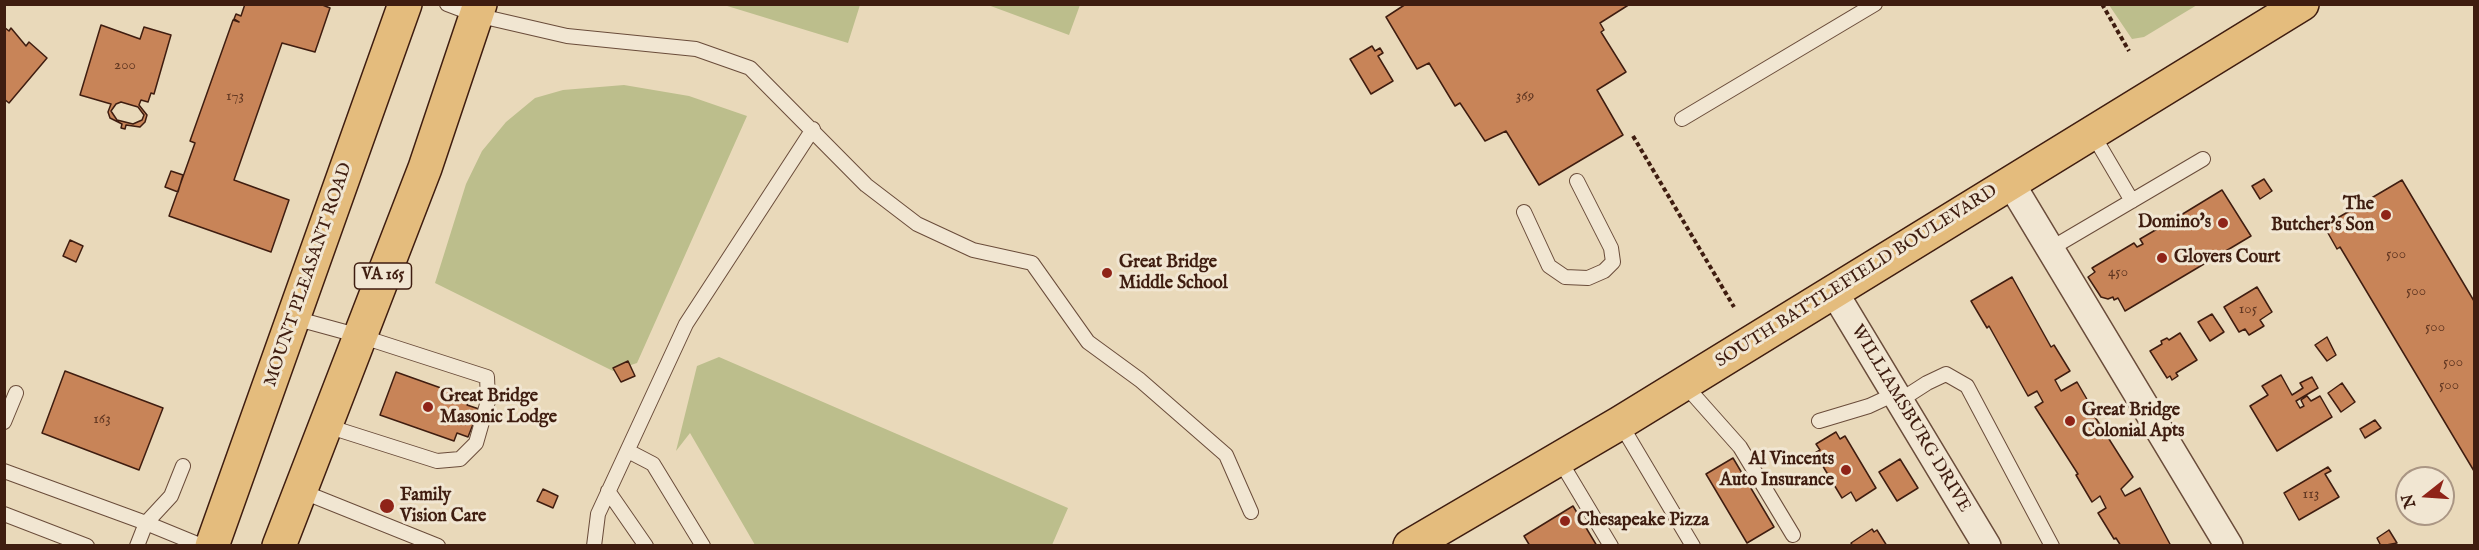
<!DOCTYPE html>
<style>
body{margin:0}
#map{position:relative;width:2479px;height:550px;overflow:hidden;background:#e9d9ba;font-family:"IM FELL English",serif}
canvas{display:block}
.frame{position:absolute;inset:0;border:6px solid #3f1d10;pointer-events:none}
.north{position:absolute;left:2395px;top:466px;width:60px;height:60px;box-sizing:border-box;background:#f1e6d2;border:2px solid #aa9684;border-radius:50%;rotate:253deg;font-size:16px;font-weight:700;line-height:24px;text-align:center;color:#3f1d10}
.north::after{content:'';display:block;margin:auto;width:21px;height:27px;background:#8f2418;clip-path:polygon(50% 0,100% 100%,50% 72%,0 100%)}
</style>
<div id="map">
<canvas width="2479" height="550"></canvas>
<div class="frame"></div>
<div class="north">N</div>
</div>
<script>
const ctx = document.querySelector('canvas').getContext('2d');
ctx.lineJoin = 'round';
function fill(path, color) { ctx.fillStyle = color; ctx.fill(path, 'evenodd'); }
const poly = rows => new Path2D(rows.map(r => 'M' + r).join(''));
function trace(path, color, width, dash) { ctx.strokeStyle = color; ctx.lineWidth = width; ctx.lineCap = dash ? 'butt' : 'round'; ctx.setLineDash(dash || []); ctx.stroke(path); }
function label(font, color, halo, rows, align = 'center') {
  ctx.font = font + ' "IM FELL English",serif'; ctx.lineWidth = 6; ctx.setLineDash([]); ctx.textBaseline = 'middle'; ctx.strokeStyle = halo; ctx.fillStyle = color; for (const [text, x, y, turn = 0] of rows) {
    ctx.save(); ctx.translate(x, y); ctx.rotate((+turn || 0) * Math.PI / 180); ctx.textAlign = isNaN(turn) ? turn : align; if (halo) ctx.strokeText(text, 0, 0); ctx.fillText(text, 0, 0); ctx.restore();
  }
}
const green = poly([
 [724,5,860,5,848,43],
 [988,5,1080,4,1080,5,1069,35],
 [2109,5,2197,5,2144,37,2132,39],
 [624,85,689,96,747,116,637,363,613,371,435,283,466,184,482,151,506,122,535,98,563,90],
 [719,357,1068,508,1052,545,755,545,690,433,676,451,697,366]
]);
const building = poly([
 [245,4,320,4,330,8,315,52,282,43,234,180,289,200,271,252,169,216,195,143,190,141,233,20,239,22,234,19,236,14,241,16,245,4],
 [1406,4,1630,4,1600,23,1604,30,1601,32,1626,72,1597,90,1623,135,1539,185,1506,131,1485,141,1460,103,1455,106,1429,63,1417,69,1386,17,1406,4],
 [101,25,140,39,144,27,171,35,154,94,151,93,148,102,141,100,139,105,147,115,145,122,140,127,126,125,125,129,121,128,122,124,110,118,108,112,111,104,80,95,101,25],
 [121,102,138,107,144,115,142,120,133,124,117,120,111,111,116,104,121,102],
 [4,27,9,31,11,28,26,46,29,42,47,58,9,103,4,99,4,27],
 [1372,46,1375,51,1380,48,1383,53,1378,56,1393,81,1371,94,1350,59,1372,46],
 [171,171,183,175,178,192,165,187,171,171],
 [2264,179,2272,191,2260,199,2252,186,2264,179],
 [2402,180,2474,301,2474,471,2340,247,2337,249,2324,226,2402,180],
 [2222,190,2251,236,2125,311,2118,298,2114,300,2113,297,2108,299,2101,297,2088,277,2095,272,2092,268,2134,243,2137,247,2143,244,2140,239,2176,218,2178,222,2184,219,2181,215,2222,190],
 [70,240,83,246,76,262,63,256,70,240],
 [2012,277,2051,347,2054,345,2070,371,2055,380,2061,391,2077,382,2092,408,2090,409,2133,477,2121,489,2125,496,2140,488,2171,546,2121,546,2116,538,2114,539,2098,513,2106,508,2100,496,2092,502,2076,475,2078,474,2035,407,2043,402,2037,391,2028,396,1989,326,1987,328,1971,301,2012,277],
 [2257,287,2272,312,2260,320,2264,326,2249,335,2245,329,2239,332,2224,307,2257,287],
 [2212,314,2224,332,2210,341,2198,322,2212,314],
 [2180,333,2197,360,2176,373,2178,376,2172,380,2170,376,2167,378,2150,351,2162,344,2161,341,2167,338,2169,340,2180,333],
 [2327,337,2336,355,2327,361,2315,345,2327,337],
 [628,361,635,376,621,382,613,368,628,361],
 [65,371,163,408,139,470,42,433,65,371],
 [396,372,469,398,467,405,479,409,468,437,457,433,454,441,380,415,396,372],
 [2281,375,2292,395,2303,388,2300,383,2312,377,2318,388,2296,401,2300,408,2304,406,2301,400,2307,396,2311,401,2320,396,2332,417,2277,451,2250,406,2268,395,2262,386,2281,375],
 [2342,383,2355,402,2341,412,2328,393,2342,383],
 [2375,420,2381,428,2365,438,2360,429,2375,420],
 [1836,432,1840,439,1845,436,1876,488,1856,501,1851,492,1842,498,1815,453,1820,450,1816,444,1836,432],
 [1733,458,1774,527,1747,543,1706,474,1733,458],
 [1900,459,1918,488,1897,501,1879,472,1900,459],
 [2328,467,2331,471,2325,474,2339,497,2299,520,2284,493,2328,467],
 [543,489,558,496,553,508,537,501,543,489],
 [1573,506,1597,546,1530,546,1524,536,1573,506],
 [1872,529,1874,532,1877,530,1887,546,1853,546,1851,543,1872,529],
 [2389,530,2397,543,2381,546,2377,538,2389,530]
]);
const path = poly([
 [2102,4,2129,51],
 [1633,136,1734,307]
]);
const service = poly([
 [447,4,476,15,567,36,696,49,750,68,866,185,917,224,973,250,1032,263,1088,342,1140,380,1226,455,1251,512],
 [1682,119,1875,4],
 [2092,133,2132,201],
 [1524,212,1549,266,1565,277,1588,278,1604,271,1613,262,1611,248,1577,181],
 [2050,249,2203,159],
 [294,318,360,336,487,377,488,401,476,443,460,459,437,461,327,426],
 [1684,384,1740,447,1793,535],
 [1899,401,1927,383,1946,374,1967,386,2052,546],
 [1819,421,1869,406,1895,394],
 [4,422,16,393],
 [1620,423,1693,546],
 [628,451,653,464,703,546],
 [1559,459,1611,546],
 [4,471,146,523,171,496,183,466],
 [301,491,438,546],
 [608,491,646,546],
 [4,514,87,546],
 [137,546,146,523,202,546],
 [594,546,598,514,686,324,813,129]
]);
const minor = poly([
 [2010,182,2229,546],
 [1834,292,1987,546]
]);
const primary = poly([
 [212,546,405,4],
 [279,546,425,168,480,4],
 [1410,546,1620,423,2302,4]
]);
const markers = [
 [2386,215,6,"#8f2418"],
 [2223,223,6,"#8f2418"],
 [2162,258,6,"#8f2418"],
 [1107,273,6,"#8f2418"],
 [428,407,6,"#8f2418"],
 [2070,421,6,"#8f2418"],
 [1846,470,6,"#8f2418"],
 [387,506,8,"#8f2418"],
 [1565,521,6,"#8f2418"]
];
const numberNames = [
 ["200",125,66],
 ["173",235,97],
 ["369",1525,97],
 ["500",2396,255],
 ["450",2118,273],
 ["500",2416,292],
 ["105",2248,310],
 ["500",2435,328],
 ["500",2453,363],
 ["500",2449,386],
 ["163",102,420],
 ["113",2311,495]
];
const shields = [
 [383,276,57]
];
const shieldNames = [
 ["VA 165",383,276]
];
const poiNames = [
 ["The",2374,205,"right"],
 ["Butcher's Son",2374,226,"right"],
 ["Domino's",2211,223,"right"],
 ["Glovers Court",2174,258],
 ["Great Bridge",1119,263],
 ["Middle School",1119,284],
 ["Great Bridge",440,397],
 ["Masonic Lodge",440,418],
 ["Great Bridge",2082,411],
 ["Colonial Apts",2082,432],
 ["Al Vincents",1834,460,"right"],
 ["Auto Insurance",1834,481,"right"],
 ["Family",400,496],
 ["Vision Care",400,517],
 ["Chesapeake Pizza",1577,521]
];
const streetNames = [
 ["MOUNT PLEASANT ROAD",309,275,-71],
 ["SOUTH BATTLEFIELD BOULEVARD",1857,277,-32],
 ["WILLIAMSBURG DRIVE",1910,419,59]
];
fill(green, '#bcbe8c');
fill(building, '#c88458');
trace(building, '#3f1d10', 1.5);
trace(service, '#6a4c3a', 16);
trace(minor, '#6a4c3a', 30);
trace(primary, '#3f1d10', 36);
trace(path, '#3f1d10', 4, [4.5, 3]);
trace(service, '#f1e6d2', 14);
trace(minor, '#f1e6d2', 27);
trace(primary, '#e4bc7d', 33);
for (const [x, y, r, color] of markers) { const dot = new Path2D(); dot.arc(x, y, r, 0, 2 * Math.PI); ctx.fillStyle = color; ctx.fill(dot); trace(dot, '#f1e6d2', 2); }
label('15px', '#613722', null, numberNames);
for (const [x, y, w] of shields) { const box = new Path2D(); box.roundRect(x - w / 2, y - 13, w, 26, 4.5); ctx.fillStyle = '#f1e6d2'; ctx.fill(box); trace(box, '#3f1d10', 1.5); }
label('bold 16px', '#3f1d10', null, shieldNames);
label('bold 18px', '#3f1d10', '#f1e6d2', poiNames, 'left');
label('18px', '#3f1d10', '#f1e6d2', streetNames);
</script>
